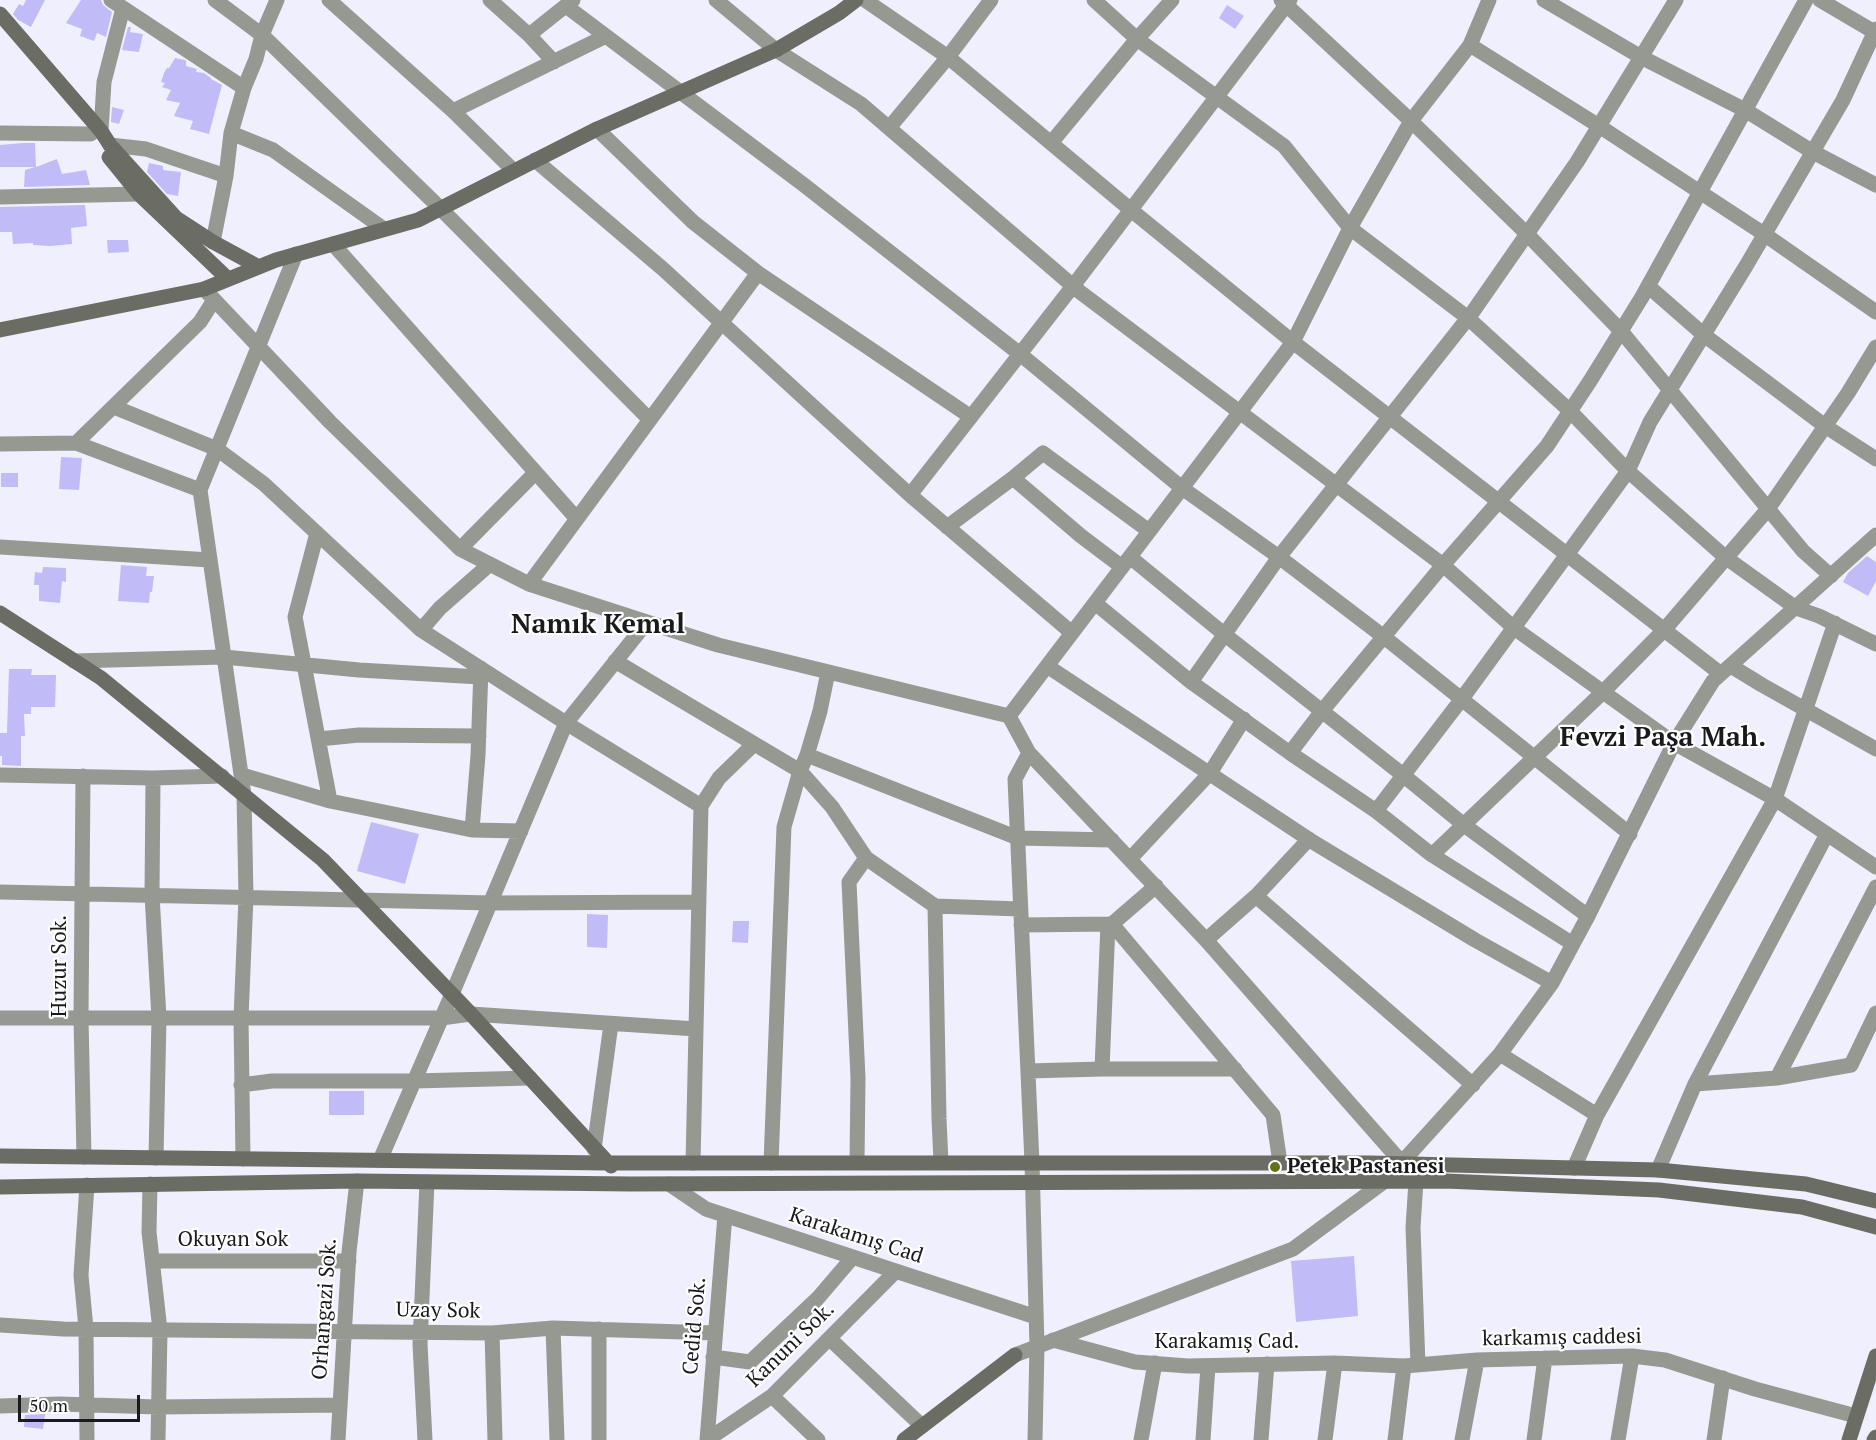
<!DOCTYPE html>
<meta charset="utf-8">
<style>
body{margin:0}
#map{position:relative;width:1876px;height:1440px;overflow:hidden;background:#f0effd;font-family:"PT Serif",serif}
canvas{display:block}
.scale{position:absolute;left:18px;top:1395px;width:122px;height:27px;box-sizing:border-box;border:3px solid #1a1a1e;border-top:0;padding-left:8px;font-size:18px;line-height:21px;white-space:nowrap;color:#1a1a1e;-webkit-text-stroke:4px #fff;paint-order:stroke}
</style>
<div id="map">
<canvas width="1876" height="1440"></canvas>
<div class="scale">50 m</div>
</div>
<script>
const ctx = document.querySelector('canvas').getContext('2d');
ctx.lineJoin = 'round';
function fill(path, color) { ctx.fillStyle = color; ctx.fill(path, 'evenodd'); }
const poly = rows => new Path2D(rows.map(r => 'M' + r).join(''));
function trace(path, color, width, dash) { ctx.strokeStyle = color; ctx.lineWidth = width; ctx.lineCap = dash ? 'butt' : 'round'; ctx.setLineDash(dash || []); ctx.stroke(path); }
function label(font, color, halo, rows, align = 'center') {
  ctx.font = font + ' "PT Serif",serif'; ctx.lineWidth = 4.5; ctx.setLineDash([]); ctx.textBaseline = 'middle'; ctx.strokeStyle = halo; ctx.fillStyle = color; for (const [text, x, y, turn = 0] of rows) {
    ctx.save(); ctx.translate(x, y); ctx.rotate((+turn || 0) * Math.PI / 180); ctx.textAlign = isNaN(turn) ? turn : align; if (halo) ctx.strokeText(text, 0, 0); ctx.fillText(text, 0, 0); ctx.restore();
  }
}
const building = poly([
 [26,0,45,0,31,27,18,20,13,14,19,4,23,6],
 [81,0,101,0,103,5,112,12,106,37,97,33,94,41,80,36,82,29,66,23],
 [1227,5,1244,16,1235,29,1219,18],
 [128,27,131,27,130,32,143,34,139,52,122,50],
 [175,58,185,60,186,61,186,66,197,69,196,72,204,73,211,78,211,79,222,85,209,134,190,129,193,121,174,116,180,103,166,100,171,90,162,87,165,83,161,82,164,73,167,68,169,68],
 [112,107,124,110,119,124,111,122],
 [23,143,35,143,36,167,57,159,62,174,86,170,90,185,24,187,25,170,35,167,0,167,0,145],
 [149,163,163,166,163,170,181,172,178,196,167,194,147,172],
 [85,205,87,226,71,228,72,244,50,246,33,245,33,243,13,244,12,232,0,232,0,207],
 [107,240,128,240,129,252,108,253],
 [61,457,82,458,79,490,59,489],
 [1,473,18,473,18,487,1,487],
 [1867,556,1876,562,1876,581,1868,596,1843,582,1848,573],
 [121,565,147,567,146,576,154,576,152,592,150,592,149,603,118,601],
 [43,567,66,568,66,582,62,581,60,603,39,601,39,585,34,585,35,572,42,573],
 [9,669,32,669,31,675,56,675,55,707,31,707,31,714,24,714,25,736,21,736,21,766,2,765,2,756,0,756,0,733,7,733],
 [371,822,419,834,405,884,357,871],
 [587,914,608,915,607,948,587,947],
 [733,921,749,921,748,943,732,942],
 [329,1091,364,1091,364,1115,329,1115],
 [1354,1256,1358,1316,1296,1322,1291,1261],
 [45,1414,43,1429,24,1427,25,1415]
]);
const street = poly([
 [111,0,244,88],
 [215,0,262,35,440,208,650,420],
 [329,0,453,111,514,171],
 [490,0,529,35,554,62],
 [716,0,776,50,861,104,1080,292,1443,565,1514,628,1674,743,1775,799,1876,867],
 [865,0,948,57,1131,210,1293,342,1721,674],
 [1094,0,1137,39,1284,146,1350,228,1468,318,1570,411,1628,471,1725,557,1796,608,1819,616,1876,644],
 [1281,0,1411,121,1527,234,1621,331,1803,551,1831,576],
 [1544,0,1641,57,1745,110,1813,152,1876,185],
 [1820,0,1876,33],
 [566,6,804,185,1020,354,1182,488,1279,557,1384,637,1630,834],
 [529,35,573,0],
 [1470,45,1599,126,1764,234,1876,312],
 [453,111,606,36],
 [889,128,948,57,991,0],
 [597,129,693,222,758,273,971,417],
 [101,131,104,82,123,8],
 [0,133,91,134],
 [231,133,273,150,384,229],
 [1051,143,1137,39,1172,0],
 [110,145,146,149,226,176],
 [535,160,663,269,910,495,1072,633],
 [0,197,139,194],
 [213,242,226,176,231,133,244,88,256,59,262,35,277,0],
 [333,244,577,519],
 [1648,286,1704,335,1825,426,1876,459],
 [204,289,330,422,460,549,529,584,718,645,1009,716,1029,753,1206,940,1403,1164],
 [114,407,217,449,264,484,421,630,566,723,701,806],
 [76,443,200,322,214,300],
 [0,444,76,443,200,490],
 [1013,478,1043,453,1149,531],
 [910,495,1073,286,1290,0],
 [947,527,1013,478,1081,536,1122,567],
 [317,533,295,617,330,801],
 [0,547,210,560],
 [460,549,535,473],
 [1130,557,1224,634,1403,775,1464,825,1588,916],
 [529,584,758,273],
 [1095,603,1191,682,1290,753,1376,811,1432,855,1573,944],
 [421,630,440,608,490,564],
 [74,661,224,657,359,670,480,677],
 [615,661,800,771,832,807,866,858,935,906,1020,909],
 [1047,666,1313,842,1475,940,1552,983],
 [1731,666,1762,685,1876,749],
 [1191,682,1279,557,1472,313,1577,162,1676,0],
 [1009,716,1293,342,1350,228,1411,121,1470,45,1489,0],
 [319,739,359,735,479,736],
 [1029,753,1015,779,1032,1163,1037,1346,1035,1440],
 [1290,753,1322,711,1443,565,1547,446,1590,381,1642,297,1806,0],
 [807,755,1018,838,1112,840],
 [0,775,153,778,222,776],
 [242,775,330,801,472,830,521,831],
 [83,776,81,1018,84,1157],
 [153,778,152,895,159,1018,156,1158],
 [1376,811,1461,700,1628,471,1650,422,1746,266,1843,100,1876,29],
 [472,830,478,755,481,668],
 [1432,855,1603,692,1664,630,1768,509,1848,393,1876,347],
 [1130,859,1210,773,1244,719],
 [0,892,491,903,699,902],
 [1256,896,1473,1085],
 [935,906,939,1119,941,1162],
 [1108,924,1102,1069,1235,1069],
 [1112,924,1273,1115,1280,1163],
 [1021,925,1112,924,1156,886],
 [1206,940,1256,896,1309,839],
 [0,1018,441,1018,471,1014,696,1029],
 [1500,1054,1597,1115],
 [1028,1071,1102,1069],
 [1777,1078,1876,887],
 [1695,1084,1777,1078,1851,1065,1876,1013],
 [241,1085,272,1081,414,1081,530,1078],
 [594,1149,611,1024],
 [243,1159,241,1018,246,897,244,795,200,490,296,254],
 [380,1160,452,994,566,723,647,622],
 [857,1162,858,1078,849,882,866,858],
 [693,1163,701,806,719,778,754,744],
 [771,1163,784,827,800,771,807,755,820,711,828,672],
 [1574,1168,1597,1115,1775,799,1835,623],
 [1658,1170,1695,1084,1827,834],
 [1416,1181,1413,1227,1418,1365],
 [150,1184,149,1232,160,1330,158,1440],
 [669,1184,706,1209,1036,1317],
 [87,1185,81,1275,86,1329,87,1440],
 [153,1261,349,1261],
 [0,1325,63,1329,492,1333,553,1328,715,1333],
 [553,1328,557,1440],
 [492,1333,495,1440],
 [830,1339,922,1426],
 [1053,1340,1135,1362,1188,1366,1335,1363,1404,1366,1477,1360,1632,1356,1665,1360,1755,1389,1856,1416],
 [1015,1355,1293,1249,1385,1181,1500,1054,1552,983,1588,916,1674,743,1713,681,1876,535],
 [713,1357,750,1362,818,1298,853,1257],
 [772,1396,818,1440],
 [0,1406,59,1404,158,1407,340,1405],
 [338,1440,349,1252,357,1181],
 [425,1440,420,1344,427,1182],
 [599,1440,599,1329],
 [707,1440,772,1396,896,1271],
 [707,1440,725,1215],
 [1141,1440,1155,1363],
 [1203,1440,1208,1366],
 [1261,1440,1267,1364],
 [1325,1440,1335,1363],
 [1395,1440,1404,1366],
 [1462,1440,1477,1360],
 [1534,1440,1545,1358],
 [1618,1440,1632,1356],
 [1714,1440,1723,1378]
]);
const secondary = poly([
 [0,14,101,131,110,145,176,218,213,242,259,267],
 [109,157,139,194,228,279],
 [0,330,204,289,276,260,418,220,597,129,776,50,839,13,856,0],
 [0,613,101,678,323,860,471,1014,611,1166],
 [0,1156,607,1163,1370,1163,1658,1170,1806,1184,1876,1201],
 [0,1187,357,1181,631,1184,1445,1181,1659,1190,1802,1207,1876,1227],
 [904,1440,1015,1355],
 [1849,1440,1876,1356],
 [1874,1440,1876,1437]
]);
const markers = [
 [1275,1167,6,"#63711c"]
];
const streetNames = [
 ["Huzur Sok.",60,966,-90],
 ["Karakamış Cad",856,1236,18],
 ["Okuyan Sok",233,1240],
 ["Orhangazi Sok.",325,1309,-86],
 ["Uzay Sok",438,1311,1],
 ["Cedid Sok.",695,1326,-85],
 ["karkamış caddesi",1562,1338,-1],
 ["Karakamış Cad.",1227,1342],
 ["Kanuni Sok.",791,1345,-44]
];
const poiNames = [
 ["Petek Pastanesi",1287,1167]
];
const districtNames = [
 ["Namık Kemal",598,625],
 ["Fevzi Paşa Mah.",1663,738]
];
fill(building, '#c1bbf8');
trace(street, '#969892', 15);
trace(secondary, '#6b6d65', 15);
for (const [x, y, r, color] of markers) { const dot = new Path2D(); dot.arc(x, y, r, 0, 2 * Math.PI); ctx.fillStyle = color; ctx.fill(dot); trace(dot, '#fff', 2); }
label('21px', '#1a1a1e', '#fff', streetNames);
label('bold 21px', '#1a1a1e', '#fff', poiNames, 'left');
label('bold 27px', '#1a1a1e', '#fff', districtNames);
</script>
